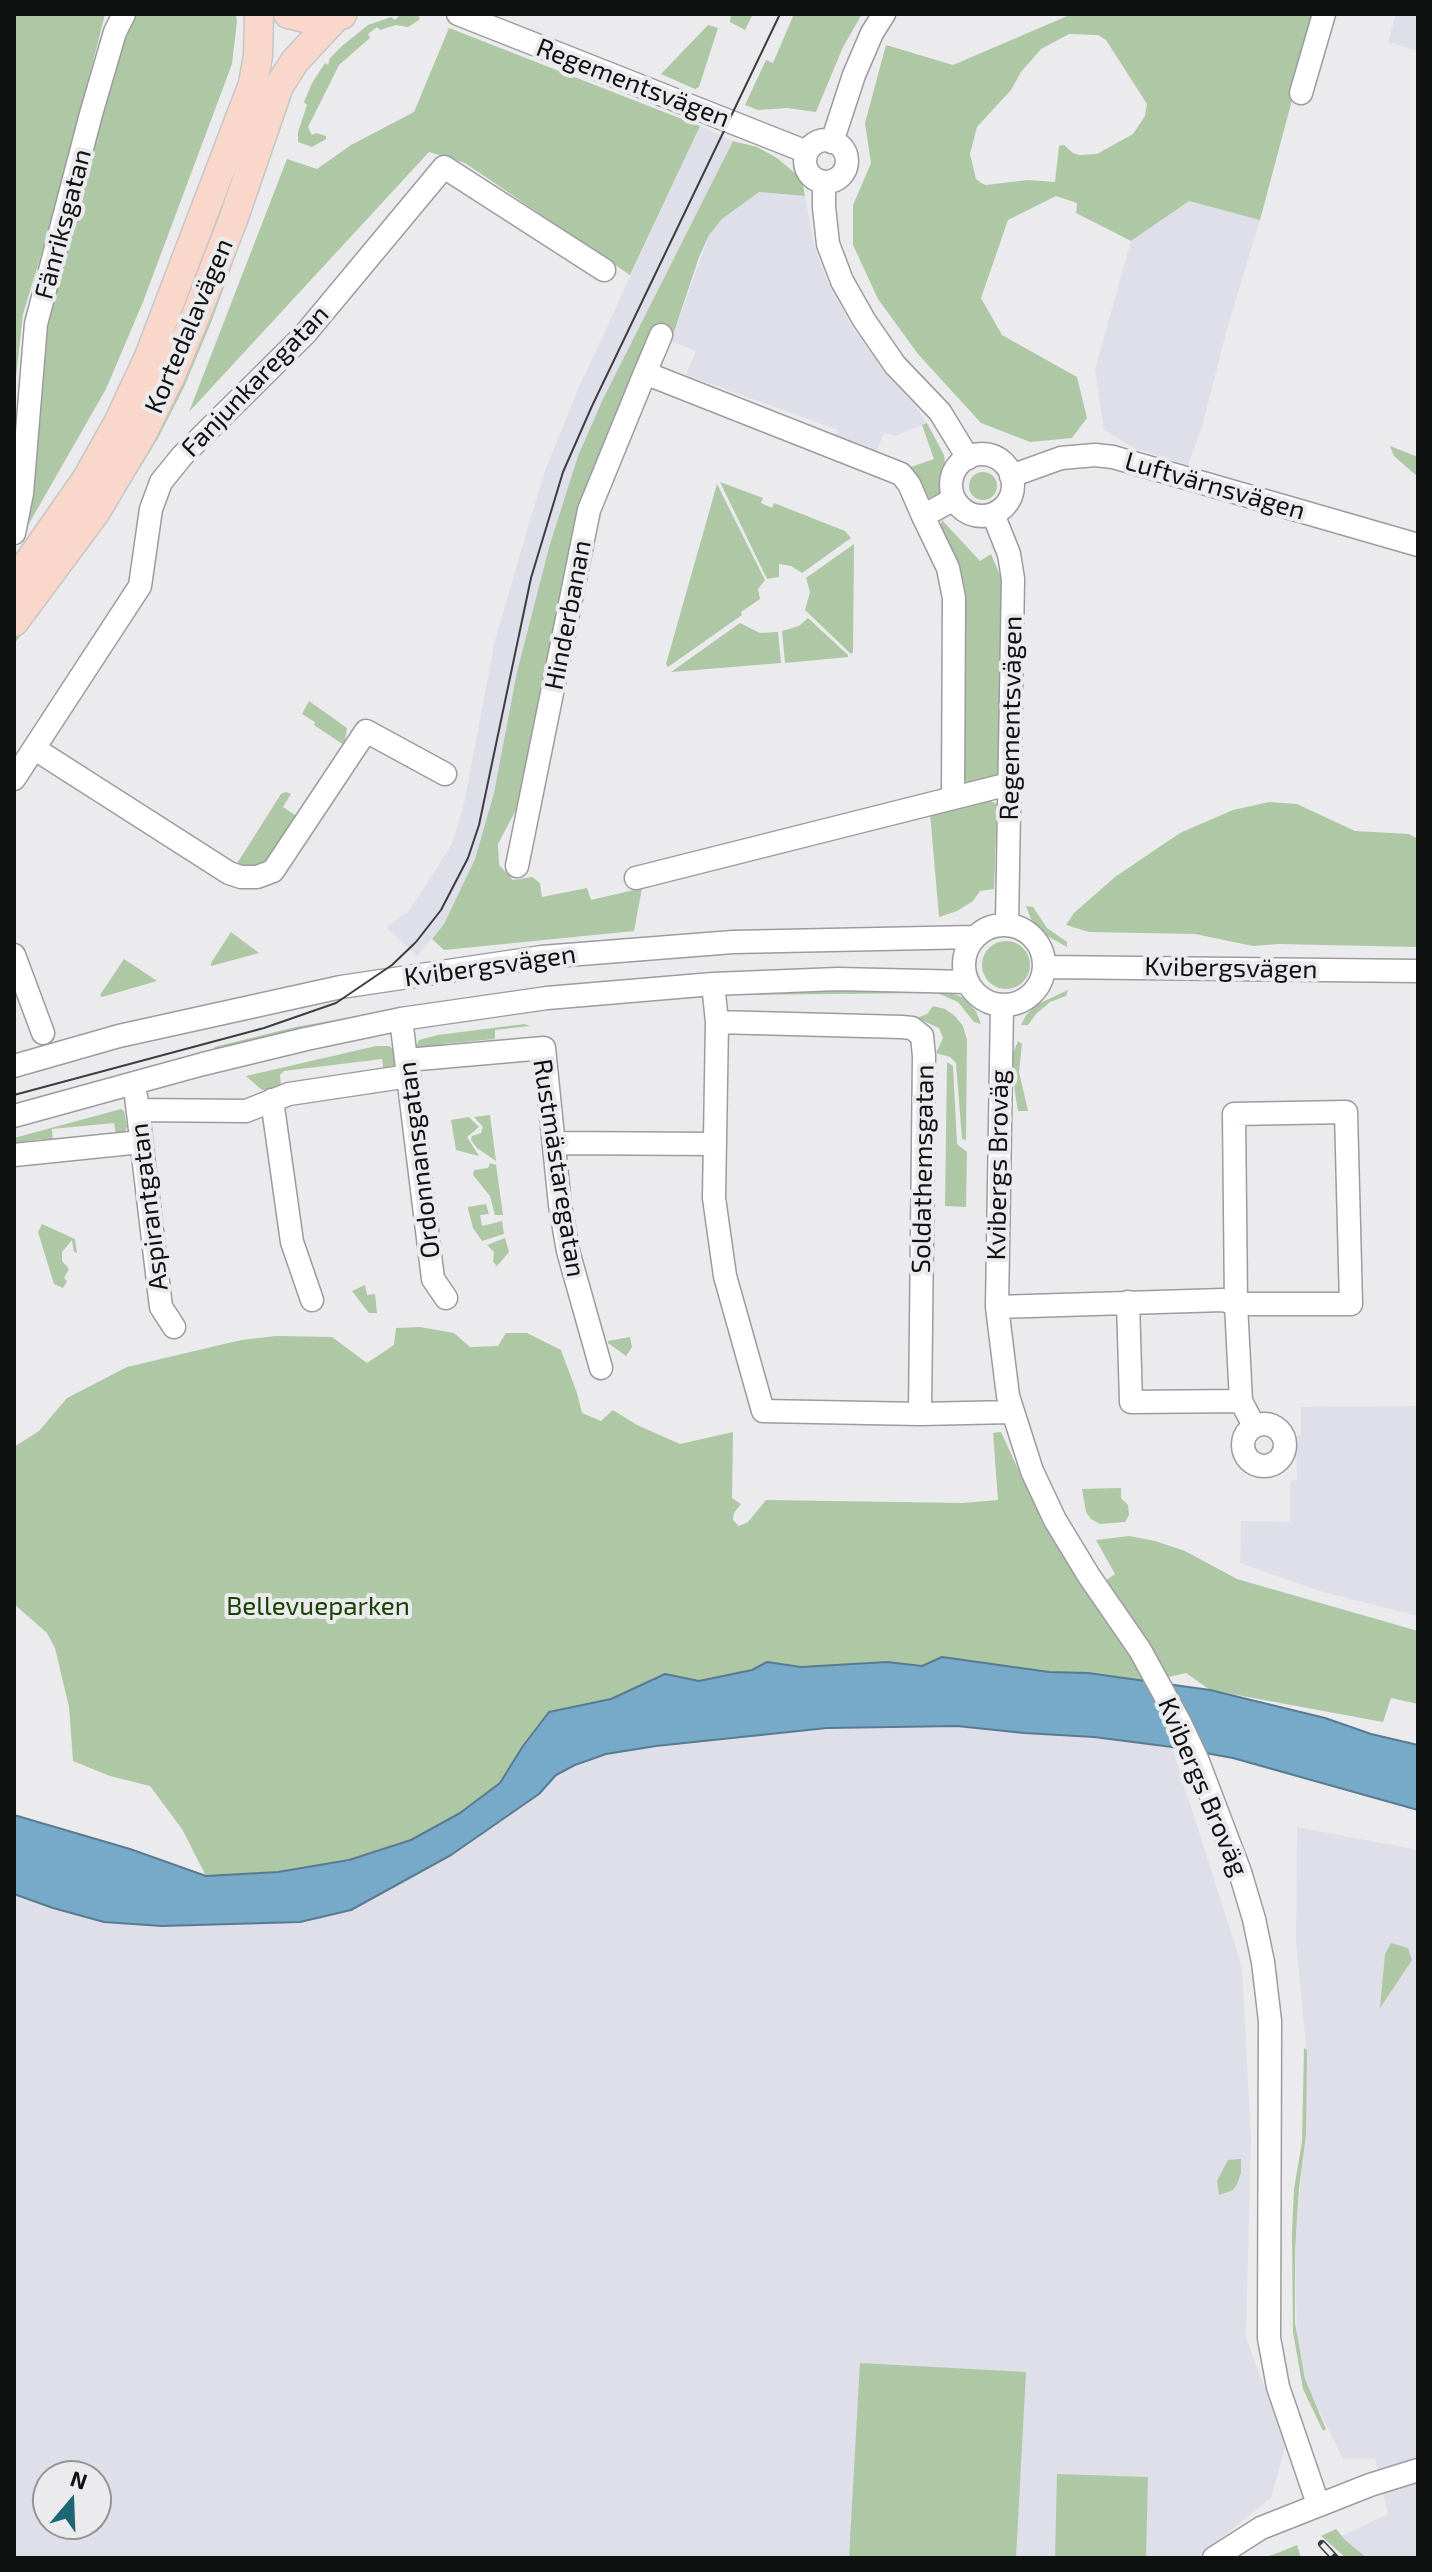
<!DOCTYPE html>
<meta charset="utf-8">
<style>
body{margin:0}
#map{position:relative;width:1432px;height:2572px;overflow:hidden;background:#ebebee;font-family:"Exo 2",sans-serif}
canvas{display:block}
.frame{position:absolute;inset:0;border:16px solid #101111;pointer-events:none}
.north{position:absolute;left:32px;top:2460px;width:80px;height:80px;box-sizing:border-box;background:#ebebee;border:2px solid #939496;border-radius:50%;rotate:19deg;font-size:22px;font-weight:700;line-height:32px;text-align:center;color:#101111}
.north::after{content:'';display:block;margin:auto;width:28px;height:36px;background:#1e6674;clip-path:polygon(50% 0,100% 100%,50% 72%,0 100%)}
</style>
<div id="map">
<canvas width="1432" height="2572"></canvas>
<div class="frame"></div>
<div class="north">N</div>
</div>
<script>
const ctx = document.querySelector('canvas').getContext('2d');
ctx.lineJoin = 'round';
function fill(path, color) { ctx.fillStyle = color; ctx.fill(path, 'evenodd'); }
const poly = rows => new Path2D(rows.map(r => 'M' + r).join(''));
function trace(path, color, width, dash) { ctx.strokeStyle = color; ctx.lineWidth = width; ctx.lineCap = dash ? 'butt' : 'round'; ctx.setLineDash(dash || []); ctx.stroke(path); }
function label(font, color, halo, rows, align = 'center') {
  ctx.font = font + ' "Exo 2",sans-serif'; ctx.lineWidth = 8; ctx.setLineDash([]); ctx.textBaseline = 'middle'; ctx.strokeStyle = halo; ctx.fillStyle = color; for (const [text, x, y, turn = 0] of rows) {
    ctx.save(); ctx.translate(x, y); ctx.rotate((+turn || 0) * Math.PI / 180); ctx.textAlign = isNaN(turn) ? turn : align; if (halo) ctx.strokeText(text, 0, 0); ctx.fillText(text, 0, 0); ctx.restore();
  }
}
const built = poly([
 [1396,14,1418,14,1418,51,1388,42],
 [700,126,733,141,602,401,578,456,550,544,494,793,475,859,444,924,417,956,386,927,409,911,452,844,464,804,495,640,544,473,579,387],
 [759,192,805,196,814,245,826,279,852,327,890,379,914,404,927,423,895,436,884,433,875,455,834,440,838,430,686,375,696,351,671,341,709,235,722,219],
 [1189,201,1260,220,1227,329,1202,427,1188,465,1134,448,1104,430,1095,369,1131,241],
 [1418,1406,1418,1616,1323,1592,1240,1563,1241,1521,1290,1522,1290,1482,1297,1479,1296,1436,1301,1436,1301,1407],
 [906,1725,957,1726,1024,1733,1095,1737,1172,1747,1242,1967,1251,2138,1246,2338,1286,2444,1271,2498,1197,2558,14,2558,14,1894,53,1908,104,1922,162,1926,451,1855,539,1794,556,1775,606,1754,725,1737,827,1728],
 [48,2476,96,2476,96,2524,48,2524],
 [1297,1827,1418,1850,1418,2558,1360,2558,1339,2537,1388,2514,1375,2459,1343,2459,1308,2388,1297,2343,1295,2250,1306,2120,1306,2047,1296,1940]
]);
const green = poly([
 [14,14,105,14,61,190,23,314,14,395],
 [135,14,236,14,237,21,232,64,143,302,106,389,27,527,22,526,41,365,55,279,113,73],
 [731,14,753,14,745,30,730,22],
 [794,14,862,14,843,47,816,112,787,108,758,110,745,105,766,60,773,63],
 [1072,14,1315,14,1260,220,1189,201,1131,241,1076,213,1077,203,1056,196,1008,220,981,298,1002,335,1077,377,1087,418,1072,438,1030,442,981,423,918,354,878,299,853,245,853,205,871,163,865,123,886,45,953,65],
 [1069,34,1098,35,1106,40,1147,104,1145,116,1133,134,1097,154,1079,155,1073,153,1064,145,1059,146,1055,182,1028,180,986,185,981,183,976,179,970,154,977,127,1011,90,1021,72,1041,49],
 [414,15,420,17,419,20,408,27,396,25,380,30,377,27,368,34,370,38,339,65,308,127,312,135,316,133,326,136,326,139,312,147,298,142,298,132,307,105,304,102,312,83,325,63,328,65,330,58,342,46,368,25,391,17,395,20,399,16],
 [708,25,718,28,699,87,695,89,661,74],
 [449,28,700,126,630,275,465,163,429,152,189,412,287,159,317,169,351,145,414,112],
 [733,141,757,147,777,158,802,179,805,196,759,192,722,219,709,235,699,257,671,341,650,341,611,428,579,509,518,806,498,844,499,865,513,880,532,877,540,883,542,897,587,888,591,900,642,888,634,931,444,950,432,939,444,924,475,859,494,793,517,672,550,544,578,456,602,401],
 [258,181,262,183,212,320,184,387,157,440,104,526,14,644,14,640,74,562],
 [927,423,944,455,946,474,944,491,930,498,921,494,908,468,934,459,922,425],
 [1390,446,1418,457,1418,477,1394,456],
 '969 486a14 14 0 1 1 28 0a14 14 0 1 1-28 0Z',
 [720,482,763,498,761,503,772,508,774,503,845,531,851,538,802,573,791,566,779,564,779,577,767,579],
 [717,484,765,580,758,589,760,599,741,612,742,615,668,667,666,664],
 [942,520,980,561,991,554,1003,582,998,768,996,779,972,784,961,779,965,588,939,530],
 [854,544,853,652,851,654,805,610,810,592,806,578],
 [808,618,848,655,848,657,785,663,782,631,799,626],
 [740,623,760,633,778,632,781,663,671,672],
 [309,701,347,728,344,745,314,725,315,722,302,714],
 [286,792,291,794,283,807,298,817,273,855,260,866,247,868,236,865,281,794],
 [985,798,997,804,994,889,980,891,973,901,957,911,939,917,930,813],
 [1269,802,1297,804,1355,831,1409,834,1418,839,1418,947,1278,944,1253,946,1195,934,1089,932,1066,925,1074,913,1115,877,1180,833,1233,810],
 [1026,906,1033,907,1047,928,1067,942,1067,947,1042,933,1031,919],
 [231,932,259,953,211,966,211,963],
 '982 965a24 24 0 1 1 48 0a24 24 0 1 1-48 0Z',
 [124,959,157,981,102,997,100,995],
 [543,988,216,1056,214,1047,296,1027,373,1013],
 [940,989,962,997,976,1011,981,1024,974,1022,958,1002,937,993,731,995,737,990],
 [1068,990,1066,996,1050,1002,1036,1014,1028,1025,1021,1025,1026,1015,1036,1005],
 [933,1006,945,1009,955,1016,963,1026,967,1040,966,1140,962,1139,956,1063,950,1057,936,1053,943,1038,939,1028,917,1018,927,1014],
 [524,1024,530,1026,495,1030,495,1039,442,1044,429,1052,416,1046,419,1040,438,1035],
 [1018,1041,1022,1044,1019,1072,1028,1111,1018,1111,1014,1086,1013,1053],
 [376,1046,389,1046,396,1051,399,1062,395,1069,384,1073,382,1059,284,1071,280,1075,281,1086,262,1090,246,1076],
 [947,1062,953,1066,957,1144,967,1152,966,1207,945,1206],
 [121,1109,124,1111,127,1127,123,1135,116,1135,114,1123,52,1129,53,1143,41,1139,14,1143,14,1138],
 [490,1115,496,1161,477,1148,471,1140,472,1136,481,1133,483,1127,474,1117],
 [469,1117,479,1127,467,1137,479,1156,456,1150,451,1120],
 [490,1163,496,1165,503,1215,495,1215,490,1196,473,1175,474,1170,488,1168],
 [486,1204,489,1214,480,1215,482,1226,502,1221,504,1234,482,1241,473,1228,468,1209,468,1207],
 [42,1224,75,1239,77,1253,74,1252,72,1240,62,1252,62,1261,69,1269,64,1278,67,1281,63,1288,54,1284,38,1232],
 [505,1238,509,1252,497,1266,493,1262,494,1252,487,1245],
 [365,1285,367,1295,375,1294,377,1313,369,1313,352,1291],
 [420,1327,454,1333,470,1347,498,1346,506,1333,527,1333,561,1350,577,1393,582,1413,601,1421,613,1410,637,1425,680,1444,733,1432,732,1498,741,1504,734,1513,733,1520,739,1526,748,1522,766,1500,962,1503,998,1500,993,1433,1001,1432,1043,1523,1087,1594,1115,1574,1096,1540,1129,1536,1155,1541,1185,1551,1237,1579,1418,1631,1418,1704,1391,1698,1383,1722,1210,1690,1186,1673,1146,1682,1133,1682,1088,1673,1049,1672,943,1657,922,1666,887,1662,801,1667,767,1662,752,1670,698,1681,665,1674,611,1699,549,1712,523,1746,500,1783,460,1813,411,1840,349,1860,278,1872,206,1876,182,1829,150,1786,110,1776,73,1761,69,1707,55,1648,47,1633,14,1604,14,1447,39,1431,67,1398,127,1367,241,1340,276,1336,332,1337,367,1363,394,1345,396,1328],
 [630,1337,632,1347,626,1356,608,1343,608,1341],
 [1121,1488,1121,1498,1128,1505,1129,1515,1125,1522,1100,1524,1091,1519,1086,1512,1082,1489],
 [1391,1943,1408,1948,1412,1960,1380,2008,1385,1954],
 [1304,2048,1307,2050,1306,2134,1299,2189,1295,2250,1295,2323,1305,2379,1326,2429,1323,2431,1303,2389,1293,2332,1292,2232,1294,2189,1302,2142],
 [1241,2159,1241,2173,1237,2184,1233,2190,1219,2195,1217,2181,1228,2160],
 [860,2363,1026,2372,1016,2558,849,2558],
 [1057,2474,1148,2477,1146,2558,1055,2558],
 [1336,2529,1345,2540,1367,2558,1346,2558,1321,2536],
 [1297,2545,1301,2558,1262,2558,1275,2554]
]);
const water = poly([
 [942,1657,1049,1672,1088,1673,1210,1690,1325,1718,1371,1734,1418,1745,1418,1810,1233,1758,1172,1747,1094,1737,1024,1733,957,1726,827,1728,656,1746,606,1754,575,1765,556,1775,539,1794,451,1855,351,1910,300,1922,162,1926,104,1922,53,1908,14,1894,14,1815,130,1849,206,1876,278,1872,349,1860,411,1840,460,1813,500,1783,523,1746,549,1712,611,1699,665,1674,699,1681,752,1670,767,1662,801,1667,887,1662,922,1666,942,1657]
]);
const minor = poly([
 [458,14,807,152],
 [1301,93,1324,14],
 '805 161a21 21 0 1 1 42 0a21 21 0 1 1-42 0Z',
 [832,142,854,75,872,33,884,14],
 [824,182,824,207,828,244,842,281,864,320,895,365,940,412,968,458],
 [645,373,661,335],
 '951 485a31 31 0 1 1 62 0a31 31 0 1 1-62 0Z',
 [1011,476,1061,458,1095,455,1113,457,1418,545],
 [993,514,1009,554,1013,579,1007,924],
 [923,516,948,568,954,598,953,796],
 [14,533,22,493,36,324,91,114,115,32,124,14],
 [35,749,229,873,241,877,257,877,273,871,366,731,445,774],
 [14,779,140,586,151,509,161,482,182,456,305,334,444,167,604,270],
 [517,866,589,510,645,373,901,474,909,484,923,516,954,499],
 [636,878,1009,784],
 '964 965a40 40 0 1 1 80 0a40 40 0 1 1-80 0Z',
 [14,955,43,1033],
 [1045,967,1418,971],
 [713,984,717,1022,714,1198,725,1276,763,1411,920,1414,1012,1412],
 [1002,1005,997,1307,1008,1396,1032,1471,1055,1520,1089,1576,1140,1650,1179,1721,1197,1759,1240,1872,1254,1919,1263,1962,1270,2021,1269,2338,1278,2387,1318,2504],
 [401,1019,433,1279,446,1298],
 [717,1022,902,1027,912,1028,922,1036,924,1056,920,1414],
 [407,1060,544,1048,560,1205,568,1251,601,1368],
 [14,1066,119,1036,341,987,542,957,733,942,975,937],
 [136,1096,161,1307,174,1327],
 [272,1100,292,1242,312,1300],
 [138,1110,246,1111,289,1094,409,1076],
 [14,1116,203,1064,306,1039,401,1019,547,998,713,984,838,979,968,982],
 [554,1143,715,1144],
 [14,1155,141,1142],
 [1128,1302,1131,1402,1241,1401],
 [997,1307,1223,1300,1236,1304,1351,1304,1346,1112,1234,1114,1236,1304,1241,1401,1254,1426],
 '1243 1445a21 21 0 1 1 42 0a21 21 0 1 1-42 0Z',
 [1214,2558,1261,2528,1370,2485,1418,2470]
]);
const major = poly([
 [288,14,317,21,342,15],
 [14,583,86,480,118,423,148,359,253,84,258,56,259,14],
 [14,622,95,513,143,432,171,375,198,310,233,220,279,86,295,61,335,18]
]);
const tram = poly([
 [14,1095,264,1028,336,1003,392,965,416,942,441,910,468,858,479,825,531,578,563,472,592,406,780,14]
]);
const rail = poly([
 [1322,2544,1335,2558]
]);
const streetNames = [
 ["Regementsvägen",633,83,21],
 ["Fänriksgatan",63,224,-75],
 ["Kortedalavägen",189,326,-67],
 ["Fanjunkaregatan",255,381,-46],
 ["Luftvärnsvägen",1215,486,16],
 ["Hinderbanan",568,615,-79],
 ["Regementsvägen",1011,718,-89],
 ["Kvibergsvägen",490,966,-8],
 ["Kvibergsvägen",1231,968,1],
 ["Ordonnansgatan",419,1160,-97],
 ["Kvibergs Broväg",998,1165,-89],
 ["Rustmästaregatan",559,1168,81],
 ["Soldathemsgatan",923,1169,-89],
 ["Aspirantgatan",149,1207,-97],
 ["Kvibergs Broväg",1203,1787,67]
];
const parkNames = [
 ["Bellevueparken",318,1606]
];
fill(built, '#dedfe9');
fill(green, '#aec7a4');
fill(water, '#77a9c9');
trace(water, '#587b92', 2);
trace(minor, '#9c9c9f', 25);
trace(major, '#c6c6c6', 31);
trace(minor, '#fff', 22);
trace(major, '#fad7cb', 28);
trace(tram, '#3d3e3f', 2);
trace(rail, '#3d3e3f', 8);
trace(rail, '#ebebee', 5, [15]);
label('26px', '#101111', '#ebebee', streetNames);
label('26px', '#184000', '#ebebee', parkNames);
</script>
